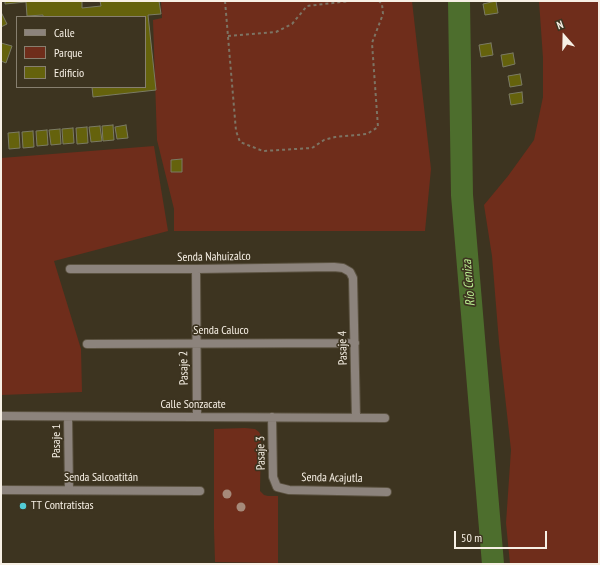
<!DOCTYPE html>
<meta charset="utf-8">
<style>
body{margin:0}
#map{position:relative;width:600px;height:565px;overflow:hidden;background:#3d3420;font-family:"PT Sans Narrow",sans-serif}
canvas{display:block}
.frame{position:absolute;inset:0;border:2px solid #f7f0e5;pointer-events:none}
.legend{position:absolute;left:16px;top:16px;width:130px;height:72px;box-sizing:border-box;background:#3d3420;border:1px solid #877f6f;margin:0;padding:5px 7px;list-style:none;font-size:12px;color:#f7f0e5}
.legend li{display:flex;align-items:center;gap:8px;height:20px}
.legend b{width:20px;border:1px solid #877f6f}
.north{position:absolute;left:544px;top:16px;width:40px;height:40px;-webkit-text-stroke:3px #3d3420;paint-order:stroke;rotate:340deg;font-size:11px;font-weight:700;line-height:16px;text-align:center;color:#f7f0e5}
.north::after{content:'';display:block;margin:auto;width:14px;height:18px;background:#f7f0e5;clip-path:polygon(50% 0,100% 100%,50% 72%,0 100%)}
.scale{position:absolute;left:454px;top:531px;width:93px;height:18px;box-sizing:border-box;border:2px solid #f7f0e5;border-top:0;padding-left:5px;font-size:12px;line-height:14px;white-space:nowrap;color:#f7f0e5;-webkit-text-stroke:3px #3d3420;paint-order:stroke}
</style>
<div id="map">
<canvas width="600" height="565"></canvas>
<div class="frame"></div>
<ul class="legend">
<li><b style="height:5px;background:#8c837c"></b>Calle</li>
<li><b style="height:11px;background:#6f2d1b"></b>Parque</li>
<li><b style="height:11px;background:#65620c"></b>Edificio</li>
</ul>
<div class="north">N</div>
<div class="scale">50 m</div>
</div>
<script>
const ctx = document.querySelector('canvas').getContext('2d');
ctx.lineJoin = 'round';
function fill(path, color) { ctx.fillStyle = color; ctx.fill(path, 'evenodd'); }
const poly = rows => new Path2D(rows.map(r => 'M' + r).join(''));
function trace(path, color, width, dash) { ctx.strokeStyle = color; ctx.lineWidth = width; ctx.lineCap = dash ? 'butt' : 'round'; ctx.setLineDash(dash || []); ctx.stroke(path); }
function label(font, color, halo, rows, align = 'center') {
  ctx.font = font + ' "PT Sans Narrow",sans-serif'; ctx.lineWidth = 3.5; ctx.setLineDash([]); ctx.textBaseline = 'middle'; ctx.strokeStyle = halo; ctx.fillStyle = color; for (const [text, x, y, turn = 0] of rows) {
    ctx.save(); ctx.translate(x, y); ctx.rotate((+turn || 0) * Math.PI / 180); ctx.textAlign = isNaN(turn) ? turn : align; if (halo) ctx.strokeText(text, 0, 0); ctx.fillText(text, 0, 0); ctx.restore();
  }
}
const green = poly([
 [161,1,412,1,431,169,425,231,174,231,174,209,157,140,153,20,162,18],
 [539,1,599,1,599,564,510,564,506,523,511,450,499,342,492,256,484,205,508,176,534,140,543,97,543,58],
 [154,146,168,231,54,261,81,349,82,392,1,395,1,158],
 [245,428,255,429,259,432,261,436,260,491,264,495,268,496,278,496,278,563,215,562,214,529,214,429]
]);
const river = poly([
 [459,1,462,195,493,564]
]);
const building = poly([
 [5,1,82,1,82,8,101,6,100,1,159,1,161,14,148,15,156,90,93,97,92,87,145,87,145,17,43,17,43,15,27,16,26,2,5,4,5,1],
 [496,1,498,13,485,15,483,4,496,1],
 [1,12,7,24,1,27,1,12],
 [1,43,12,46,6,63,1,61,1,43],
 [491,43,493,55,481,57,479,45,491,43],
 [513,53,515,64,503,67,501,55,513,53],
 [520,74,522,85,510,87,508,76,520,74],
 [522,92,523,103,511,105,509,94,522,92],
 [113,125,114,140,103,141,102,126,113,125],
 [126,125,128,138,117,139,115,127,126,125],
 [100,126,102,141,91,142,89,127,100,126],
 [87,127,88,143,77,144,76,128,87,127],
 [73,128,74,143,63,144,62,129,73,128],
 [60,129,61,144,51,145,49,130,60,129],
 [47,130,48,145,37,146,36,131,47,130],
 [33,131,34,147,23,148,22,132,33,131],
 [19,132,20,148,9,149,8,133,19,132],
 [182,159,182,172,171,172,171,160,182,159]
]);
const path = poly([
 [225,1,236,131,240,142,263,151,312,148,324,140,335,137,367,134,378,127,372,43,383,14,382,4,379,1],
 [228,36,276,32,292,24,307,6,350,1]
]);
const street = poly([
 [70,269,196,269,334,267,343,268,350,272,353,278,356,418],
 [196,269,197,417],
 [87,344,355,343],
 [1,416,385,418],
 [68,417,69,490],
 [272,417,273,477,277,487,289,490,387,492],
 [1,490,200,491]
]);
const trees = [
 [227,494],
 [241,507]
];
const markers = [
 [23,506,4,"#52ccd6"]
];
const streetNames = [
 ["Senda Nahuizalco",214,257,-1],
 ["Senda Caluco",221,331],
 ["Pasaje 4",343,348,-91],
 ["Pasaje 2",184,368,-91],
 ["Calle Sonzacate",193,405],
 ["Pasaje 1",57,441,-90],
 ["Pasaje 3",261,453,-91],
 ["Senda Salcoatitán",101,478],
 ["Senda Acajutla",332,478,1]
];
const poiNames = [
 ["TT Contratistas",31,506]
];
const waterNames = [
 ["Río Ceniza",469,283,-95]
];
fill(green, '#6f2d1b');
trace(river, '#4d6e2d', 22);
fill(building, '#65620c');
trace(building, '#7b7b64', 1);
trace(street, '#5b5240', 10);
trace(path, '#7d7464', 2, [3, 3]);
trace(street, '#8c837c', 8);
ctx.fillStyle = '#a68a7a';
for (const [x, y] of trees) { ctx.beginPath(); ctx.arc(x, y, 4.5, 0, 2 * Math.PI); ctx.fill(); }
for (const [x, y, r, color] of markers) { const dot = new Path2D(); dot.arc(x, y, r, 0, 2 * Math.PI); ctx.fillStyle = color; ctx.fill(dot); trace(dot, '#3d3420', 1.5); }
label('12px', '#f7f0e5', '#3d3420', streetNames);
label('12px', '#f7f0e5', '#3d3420', poiNames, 'left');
label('italic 13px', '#bbed91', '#3d3420', waterNames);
</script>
